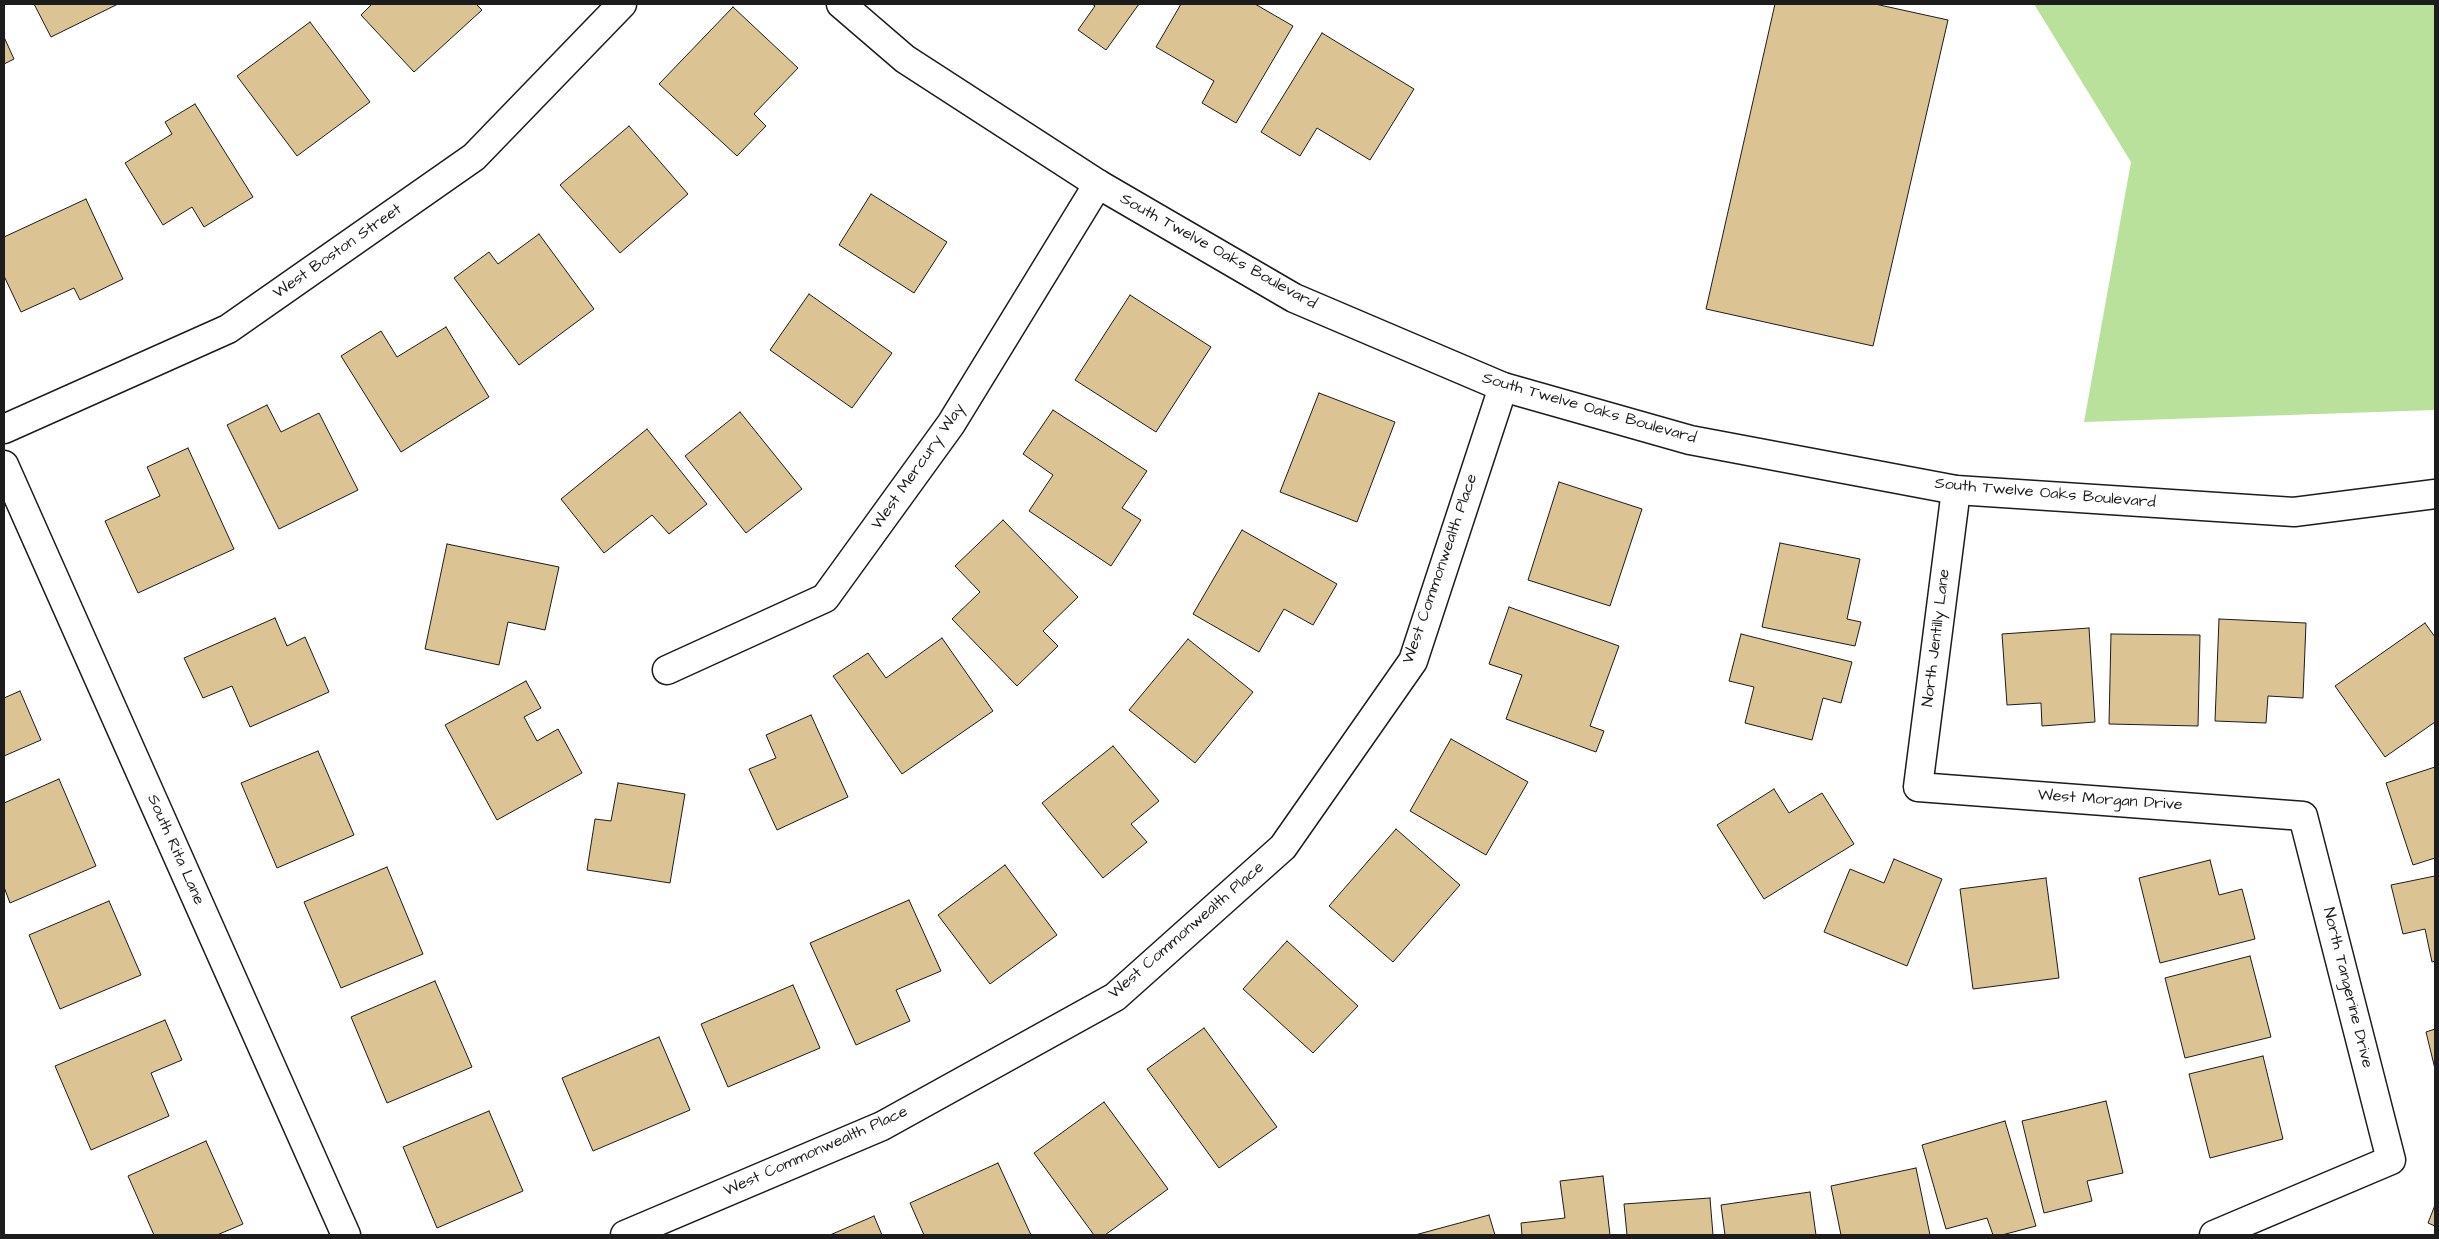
<!DOCTYPE html>
<style>
body{margin:0}
#map{position:relative;width:2439px;height:1239px;overflow:hidden;background:#fff;font-family:"Architects Daughter",sans-serif}
canvas{display:block}
.frame{position:absolute;inset:0;border:5px solid #1c1c1c;pointer-events:none}
</style>
<div id="map">
<canvas width="2439" height="1239"></canvas>
<div class="frame"></div>
</div>
<script>
const ctx = document.querySelector('canvas').getContext('2d');
ctx.lineJoin = 'round';
function fill(path, color) { ctx.fillStyle = color; ctx.fill(path, 'evenodd'); }
const poly = rows => new Path2D(rows.map(r => 'M' + r).join(''));
function trace(path, color, width, dash) { ctx.strokeStyle = color; ctx.lineWidth = width; ctx.lineCap = dash ? 'butt' : 'round'; ctx.setLineDash(dash || []); ctx.stroke(path); }
function label(font, color, halo, rows, align = 'center') {
  ctx.font = font + ' "Architects Daughter",sans-serif'; ctx.lineWidth = 4; ctx.setLineDash([]); ctx.textBaseline = 'middle'; ctx.strokeStyle = halo; ctx.fillStyle = color; for (const [text, x, y, turn = 0] of rows) {
    ctx.save(); ctx.translate(x, y); ctx.rotate((+turn || 0) * Math.PI / 180); ctx.textAlign = isNaN(turn) ? turn : align; if (halo) ctx.strokeText(text, 0, 0); ctx.fillText(text, 0, 0); ctx.restore();
  }
}
const green = poly([
 [2034,4,2435,4,2435,410,2084,422,2131,162]
]);
const building = poly([
 [34,4,118,4,51,37,34,4],
 [372,4,476,4,482,10,414,72,361,15,372,4],
 [1092,4,1139,4,1106,50,1078,30,1095,6,1092,4],
 [1181,4,1255,4,1293,26,1236,123,1202,103,1214,81,1156,47,1181,4],
 [1775,4,1875,4,1948,20,1873,346,1706,309,1775,4],
 [733,7,798,68,754,114,766,126,737,156,659,84,733,7],
 [310,22,370,102,297,156,237,76,310,22],
 [1322,33,1414,89,1370,160,1317,128,1300,156,1261,132,1322,33],
 [4,37,14,59,4,64,4,37],
 [195,104,253,197,204,227,192,207,163,225,125,163,172,134,165,122,195,104],
 [629,126,688,194,620,253,560,185,629,126],
 [871,194,947,242,914,293,839,245,871,194],
 [86,199,123,279,80,300,74,288,21,312,4,276,4,237,86,199],
 [539,234,594,309,519,365,454,278,489,252,498,264,539,234],
 [809,294,892,353,852,408,770,350,809,294],
 [1130,295,1211,347,1156,432,1075,380,1130,295],
 [446,327,489,397,401,452,341,356,381,331,397,357,446,327],
 [1319,393,1395,422,1357,522,1280,492,1319,393],
 [267,405,281,432,319,413,358,490,279,529,227,425,267,405],
 [1053,410,1147,471,1122,508,1141,520,1111,566,1029,511,1053,475,1023,454,1053,410],
 [740,412,802,489,746,533,685,456,740,412],
 [647,429,707,504,669,534,652,515,604,553,561,499,647,429],
 [188,448,234,549,138,593,105,521,160,496,147,467,188,448],
 [1559,482,1642,509,1610,606,1528,580,1559,482],
 [1003,520,1078,597,1043,631,1058,646,1017,686,952,619,980,592,955,566,1003,520],
 [1242,530,1337,584,1313,625,1284,609,1259,652,1193,614,1242,530],
 [1780,543,1860,559,1847,619,1861,622,1855,646,1762,627,1780,543],
 [447,544,559,567,545,630,508,622,499,665,425,649,447,544],
 [1509,607,1619,646,1590,726,1604,731,1596,752,1506,719,1522,675,1489,664,1509,607],
 [275,618,287,646,305,637,329,692,250,727,232,686,203,698,184,658,275,618],
 [2219,619,2306,623,2303,698,2268,696,2266,723,2215,721,2219,619],
 [2425,623,2435,637,2435,722,2385,757,2335,686,2425,623],
 [2089,628,2095,722,2042,726,2041,703,2007,705,2002,634,2089,628],
 [1741,634,1852,662,1841,703,1823,698,1812,740,1745,723,1754,687,1729,681,1741,634],
 [2111,634,2200,635,2198,726,2109,724,2111,634],
 [942,638,993,711,902,774,833,676,868,653,886,678,942,638],
 [1188,639,1253,692,1195,763,1129,710,1188,639],
 [526,681,541,708,524,717,537,741,558,729,582,773,497,820,445,725,526,681],
 [20,691,41,740,4,756,4,698,20,691],
 [811,715,848,797,777,830,749,769,776,758,766,735,811,715],
 [1451,739,1528,782,1486,855,1410,811,1451,739],
 [1113,746,1159,801,1131,824,1147,842,1103,878,1042,803,1113,746],
 [318,751,354,835,277,868,241,783,318,751],
 [2435,767,2435,858,2413,865,2386,783,2435,767],
 [59,779,96,866,10,903,4,887,4,803,59,779],
 [618,783,685,794,670,883,587,870,595,819,611,821,618,783],
 [1774,789,1789,813,1822,793,1854,844,1764,899,1717,825,1774,789],
 [1396,829,1460,885,1393,962,1329,906,1396,829],
 [1894,859,1942,879,1907,966,1824,932,1850,869,1884,883,1894,859],
 [2210,860,2219,895,2242,889,2255,939,2160,963,2139,878,2210,860],
 [1005,865,1057,935,990,984,938,915,1005,865],
 [387,867,423,954,341,988,304,902,387,867],
 [2435,876,2435,961,2432,962,2425,929,2403,934,2391,885,2435,876],
 [2046,878,2059,978,1973,989,1960,889,2046,878],
 [909,900,941,971,896,990,910,1021,856,1045,810,943,909,900],
 [109,901,141,975,60,1009,29,935,109,901],
 [1287,941,1358,1006,1313,1053,1243,989,1287,941],
 [2250,956,2271,1037,2185,1058,2165,978,2250,956],
 [435,981,472,1067,387,1103,351,1017,435,981],
 [793,985,820,1048,728,1087,701,1024,793,985],
 [165,1020,182,1060,151,1073,169,1116,91,1150,55,1066,165,1020],
 [1204,1028,1277,1127,1219,1168,1147,1069,1204,1028],
 [2435,1029,2435,1069,2426,1032,2435,1029],
 [659,1037,690,1110,593,1151,562,1078,659,1037],
 [2263,1056,2283,1139,2210,1158,2189,1074,2263,1056],
 [2106,1101,2123,1173,2087,1181,2092,1201,2044,1213,2022,1121,2106,1101],
 [1104,1102,1168,1189,1105,1235,1094,1235,1034,1153,1104,1102],
 [489,1111,523,1191,437,1228,403,1147,489,1111],
 [2005,1121,2036,1226,2002,1235,1993,1235,1987,1218,1946,1229,1922,1145,2005,1121],
 [206,1141,243,1224,217,1235,154,1235,128,1176,206,1141],
 [998,1163,1031,1235,924,1235,910,1203,998,1163],
 [1916,1168,1930,1235,1841,1235,1831,1186,1916,1168],
 [1603,1176,1610,1235,1522,1235,1521,1223,1565,1218,1560,1181,1603,1176],
 [1810,1192,1816,1235,1725,1235,1721,1205,1810,1192],
 [1710,1198,1713,1235,1627,1235,1624,1204,1710,1198],
 [2435,1205,2435,1226,2428,1223,2435,1205],
 [1489,1215,1495,1235,1415,1235,1489,1215],
 [874,1216,882,1235,830,1235,874,1216]
]);
const street = poly([
 [4,429,228,329,474,157,622,4],
 [4,465,346,1235],
 [1956,490,1918,787,2303,816,2391,1160,2214,1235],
 [667,670,825,598,951,424,1098,184],
 [625,1235,882,1126,1115,997,1283,847,1413,661,1503,387]
]);
const secondary = poly([
 [841,4,905,59,1098,184,1294,298,1503,387,1690,440,1956,490,2294,512,2435,494]
]);
const streetNames = [
 ["West Boston Street",338,252,-35],
 ["South Twelve Oaks Boulevard",1218,252,29],
 ["South Twelve Oaks Boulevard",1589,409,16],
 ["West Mercury Way",919,467,-55],
 ["South Twelve Oaks Boulevard",2045,494,5],
 ["West Commonwealth Place",1441,569,-71],
 ["North Jentilly Lane",1937,638,-83],
 ["West Morgan Drive",2110,801,4],
 ["South Rita Lane",175,850,66],
 ["West Commonwealth Place",1187,931,-41],
 ["North Tangerine Drive",2347,988,76],
 ["West Commonwealth Place",816,1152,-24]
];
fill(green, '#bae19c');
fill(building, '#dcc393');
trace(building, '#1c1c1c', 1);
trace(street, '#1c1c1c', 31);
trace(secondary, '#1c1c1c', 31);
trace(street, '#fff', 28);
trace(secondary, '#fff', 28);
label('16px', '#1c1c1c', '#fff', streetNames);
</script>
